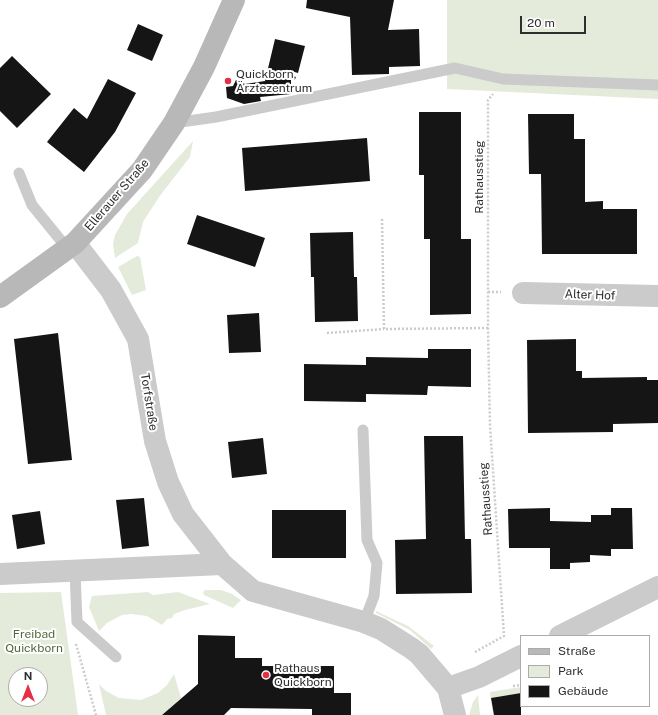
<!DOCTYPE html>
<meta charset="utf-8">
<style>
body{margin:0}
#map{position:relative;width:658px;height:715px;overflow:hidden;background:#fff;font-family:"Public Sans",sans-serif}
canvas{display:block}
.legend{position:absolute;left:520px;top:635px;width:130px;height:72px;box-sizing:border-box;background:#fff;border:1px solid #ababab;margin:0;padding:5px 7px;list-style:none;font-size:12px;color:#2e2e2e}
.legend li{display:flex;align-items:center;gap:8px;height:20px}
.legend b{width:20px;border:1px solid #ababab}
.north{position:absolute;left:8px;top:667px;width:40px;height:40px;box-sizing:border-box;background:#fff;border:1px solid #ababab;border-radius:50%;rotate:0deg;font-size:11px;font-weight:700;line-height:16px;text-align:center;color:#2e2e2e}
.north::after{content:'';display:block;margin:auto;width:14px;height:18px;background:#e43046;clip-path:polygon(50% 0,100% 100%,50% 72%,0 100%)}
.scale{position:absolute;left:520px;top:16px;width:66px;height:18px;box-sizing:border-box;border:2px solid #2e2e2e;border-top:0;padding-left:5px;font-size:12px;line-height:14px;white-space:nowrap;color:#2e2e2e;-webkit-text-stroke:3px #fff;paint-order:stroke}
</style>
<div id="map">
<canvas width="658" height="715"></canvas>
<ul class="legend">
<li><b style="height:5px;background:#b8b8b8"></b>Straße</li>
<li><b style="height:11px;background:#e4ebdb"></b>Park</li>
<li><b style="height:11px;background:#151515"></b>Gebäude</li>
</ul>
<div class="north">N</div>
<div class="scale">20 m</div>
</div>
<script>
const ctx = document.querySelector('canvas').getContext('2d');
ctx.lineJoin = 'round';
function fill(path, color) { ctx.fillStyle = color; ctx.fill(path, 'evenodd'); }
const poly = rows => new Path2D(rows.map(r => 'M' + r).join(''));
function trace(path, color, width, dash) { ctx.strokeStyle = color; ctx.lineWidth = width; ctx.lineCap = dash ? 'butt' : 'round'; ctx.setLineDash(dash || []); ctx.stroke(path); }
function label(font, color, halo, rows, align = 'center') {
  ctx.font = font + ' "Public Sans",sans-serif'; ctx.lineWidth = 4; ctx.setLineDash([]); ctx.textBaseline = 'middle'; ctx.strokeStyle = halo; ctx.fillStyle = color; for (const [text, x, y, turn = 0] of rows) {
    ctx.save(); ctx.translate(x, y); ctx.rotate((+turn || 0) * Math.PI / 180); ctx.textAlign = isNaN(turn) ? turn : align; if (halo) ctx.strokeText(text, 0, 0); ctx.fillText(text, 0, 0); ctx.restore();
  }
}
const green = poly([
 [447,0,658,0,658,99,447,89],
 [193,141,190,157,159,197,143,222,138,243,115,258,113,244,115,235,127,214],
 [137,256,140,257,146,290,132,295,118,267],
 [205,590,221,590,232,594,241,600,233,608,204,595,203,592],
 [61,592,78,715,0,715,0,593],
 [16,675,40,675,40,699,16,699],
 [148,592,153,595,178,592,210,604,185,610,174,614,172,618,167,619,162,625,147,616,131,614,122,615,107,623,99,631,89,607,92,596],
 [376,611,408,626,434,646,431,649,410,630,376,613],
 [174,674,181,698,162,715,106,715,99,684,106,691,119,698,141,700,158,693,167,685],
 [521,687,521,693,497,697,500,715,493,715,490,692],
 [478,695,480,715,469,715,473,702]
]);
const building = poly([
 [307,0,394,0,388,30,419,29,420,66,389,67,389,74,352,75,350,17,306,8],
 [138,24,163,35,152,61,127,50],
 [275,39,305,46,298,73,291,71,291,94,260,97,261,101,244,104,227,98,226,87,233,86,236,80,245,84,265,81],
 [12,56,51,94,17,128,0,111,0,68],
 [108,79,136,93,115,132,84,172,47,142,74,108,87,119],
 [419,112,461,112,461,239,471,239,471,314,430,315,430,239,424,239,424,175,419,175],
 [528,114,574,114,574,139,585,139,585,202,603,201,603,209,637,209,637,254,542,254,541,174,529,174],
 [367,138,370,181,245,191,242,148],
 [197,215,265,238,255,267,187,244],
 [353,232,354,277,357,277,358,321,315,322,314,277,311,277,310,233],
 [259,313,261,352,229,353,227,315],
 [58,333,72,460,28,464,14,339],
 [576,339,576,371,582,371,582,378,647,377,647,380,658,380,658,423,613,424,613,432,528,433,527,340],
 [428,349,471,349,471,387,428,386,427,395,366,394,366,402,304,401,304,364,366,365,366,357,428,358],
 [424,436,463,436,465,539,471,539,472,593,396,594,395,540,426,539],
 [263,438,267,474,232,478,228,442],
 [144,498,149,546,122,549,116,500],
 [550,508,550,521,591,522,591,515,611,515,611,508,632,508,633,549,611,549,611,556,590,555,590,562,570,563,570,569,550,569,550,548,509,548,508,509],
 [272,510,346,510,346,558,272,558],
 [40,511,45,544,17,549,12,515],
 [198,635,235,636,235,658,262,658,262,666,334,666,334,693,351,693,351,715,312,715,312,709,231,708,224,715,162,715,198,684],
 [521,693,521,715,494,715,491,698]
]);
const path = poly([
 [382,219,384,329,488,328],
 [488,292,501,292],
 [327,333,384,329],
 [76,644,96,715],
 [475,652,504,636,490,426,488,328,488,100,493,94],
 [513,686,521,685]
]);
const lane = poly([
 [174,123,216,117,455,68,503,79,658,85],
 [19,173,32,205,67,248],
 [363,430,367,540,377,563,374,596,364,622],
 [75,571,77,622,116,657]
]);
const street = poly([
 [75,243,111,290,138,339,155,441,168,482,183,514,222,564,253,591,364,622,381,629,411,648,419,654,448,688,455,715],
 [523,293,658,296],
 [0,574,222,564],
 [560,636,658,587],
 [448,688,479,677,521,656]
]);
const secondary = poly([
 [0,297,75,243,142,170,174,123,204,67,234,0]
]);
const markers = [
 [228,81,4,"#e43046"],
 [266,675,4,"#e43046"]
];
const poiNames = [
 ["Quickborn,",236,74],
 ["Ärztezentrum",236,88],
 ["Rathaus",274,668],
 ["Quickborn",274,682]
];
const streetNames = [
 ["Rathausstieg",479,177,-90],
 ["Ellerauer Straße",117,195,-49],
 ["Alter Hof",590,295,2],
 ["Torfstraße",149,402,81],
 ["Rathausstieg",486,499,-94]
];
const parkNames = [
 ["Freibad",34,634],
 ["Quickborn",34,648]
];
fill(green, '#e4ebdb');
fill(building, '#151515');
trace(path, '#cbcbcb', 2.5, [2, 2]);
trace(lane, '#cbcbcb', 11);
trace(street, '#cbcbcb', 22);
trace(secondary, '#b8b8b8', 22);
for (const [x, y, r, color] of markers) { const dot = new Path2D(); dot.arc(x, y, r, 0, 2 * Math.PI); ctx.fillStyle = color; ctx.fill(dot); trace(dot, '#fff', 1.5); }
label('12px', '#2e2e2e', '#fff', poiNames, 'left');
label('12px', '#2e2e2e', '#fff', streetNames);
label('12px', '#53693b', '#fff', parkNames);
</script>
